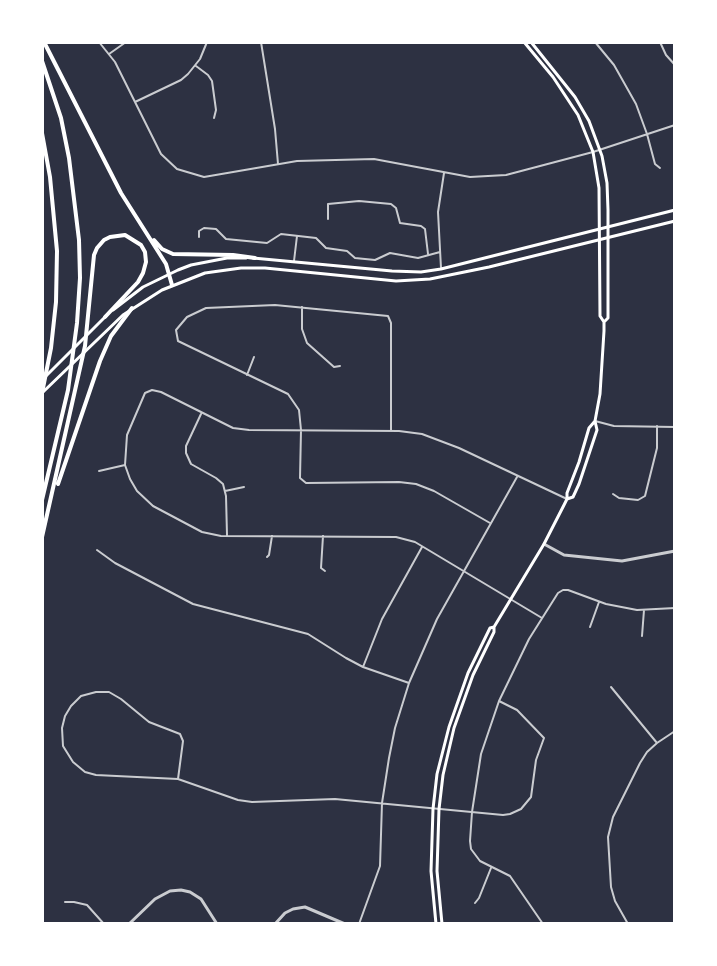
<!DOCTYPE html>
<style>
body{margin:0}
#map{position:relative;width:717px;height:966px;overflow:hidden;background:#2d3142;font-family:"Libre Baskerville",serif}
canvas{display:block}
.frame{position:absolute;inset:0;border:44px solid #fff;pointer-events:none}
</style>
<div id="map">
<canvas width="717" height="966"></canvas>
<div class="frame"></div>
</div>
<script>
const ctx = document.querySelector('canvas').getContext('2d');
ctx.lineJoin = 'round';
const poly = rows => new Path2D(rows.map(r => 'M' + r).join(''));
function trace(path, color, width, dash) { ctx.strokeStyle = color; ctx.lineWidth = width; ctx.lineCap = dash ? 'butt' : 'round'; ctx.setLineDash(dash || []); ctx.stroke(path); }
const minor = poly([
 [99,42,115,62,161,154,177,169,204,177,297,161,374,159,470,177,506,175,593,152,675,125],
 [261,42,275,129,278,164],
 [595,42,614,65,636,104,647,134,655,164,660,168],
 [660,42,666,55,675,65],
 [109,54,126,42],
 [196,66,208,75,212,81,216,110,214,118],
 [135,102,181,80,188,74,200,59,207,42],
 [328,219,328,204,359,201,391,204,396,208,400,223,421,226,425,229,428,254],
 [199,237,199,231,204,228,216,229,226,239,267,243,281,234,316,238,326,248,347,251,355,258,375,260,390,253,418,258,440,252],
 [294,261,297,236],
 [441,268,438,212,444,173],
 [302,307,302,329,307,343,334,367,340,366],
 [247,375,254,357],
 [201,414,186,446,186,453,191,464,216,478,223,484,226,496,227,535],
 [595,421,614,426,675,427],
 [391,430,391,323,388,316,275,305,206,308,187,317,176,330,178,341,288,394,299,410,301,430,300,478,306,483,399,482,416,484,434,491,490,523],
 [99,471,125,465],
 [225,491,244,487],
 [613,494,619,498,638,500,645,496,657,448,657,426],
 [323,536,321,568,325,571],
 [97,550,115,563,193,604,308,634,346,658,363,667,409,683],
 [267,557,269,555,272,536],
 [542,618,415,542,396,537,221,536,202,532,153,506,137,491,130,479,125,465,127,435,145,393,152,390,161,392,233,428,249,430,399,431,422,434,459,448,567,499],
 [590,627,599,602],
 [642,636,644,610],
 [363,667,382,619,422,547],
 [611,687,657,743],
 [178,779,183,741,180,734,149,722,121,699,109,692,96,692,81,696,71,706,65,716,62,728,63,746,73,762,85,772,96,775,178,779,238,800,252,802,335,799,503,815,510,814,521,809,531,797,536,760,544,738,517,710,499,701],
 [65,902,74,902,87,905,104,924],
 [475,903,479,898,491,868],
 [359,924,380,866,382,803,389,758,395,728,409,683,437,619,517,477],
 [543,924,510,876,480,861,471,849,470,841,472,812,481,754,499,701,529,639,558,593,563,590,568,590,606,604,637,610,675,608],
 [628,924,615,901,611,887,608,837,613,817,640,763,647,752,657,743,675,731]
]);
const tertiary = poly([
 [544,544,564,555,622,561,675,551],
 [129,924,155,899,170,891,181,890,190,892,201,899,217,924],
 [275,924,285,913,293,909,305,907,345,924]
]);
const secondary = poly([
 [524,42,553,77,578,115,593,152,599,188,600,316,604,322,604,331,600,394,595,421,597,430,579,484,573,497,567,499],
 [531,42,575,97,589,121,602,156,607,183,608,210,608,318,604,322],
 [436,924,431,871,433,809,437,774,449,727,468,673,490,628,494,627],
 [442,924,437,871,439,809,443,775,454,728,473,675,494,632,494,627,544,544,564,505,567,499,567,493,579,462,589,428,595,421]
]);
const primary = poly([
 [253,258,392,271,421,272,441,269,675,210],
 [113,310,143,287,178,270,191,265,227,258,246,258],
 [42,380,106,316],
 [43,392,123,315,162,290,205,273,241,268,265,268,396,281,430,279,489,267,675,221]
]);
const motorway = poly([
 [44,42,121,193,166,264,172,285],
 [42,61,61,118,69,158,79,240,80,278,77,323,68,390,42,500],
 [42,133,50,177,57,251,56,302,51,348,42,393],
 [154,240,162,249,173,254,233,255,255,258],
 [58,484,100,361,111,336,132,308],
 [42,537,85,346,94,255,97,248,104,240,110,237,125,235,141,245,145,252,146,262,143,273,138,282,105,317]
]);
trace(minor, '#caccd0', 2);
trace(tertiary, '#caccd0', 3);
trace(secondary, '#fff', 3);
trace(primary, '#fff', 3);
trace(motorway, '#fff', 4);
</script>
